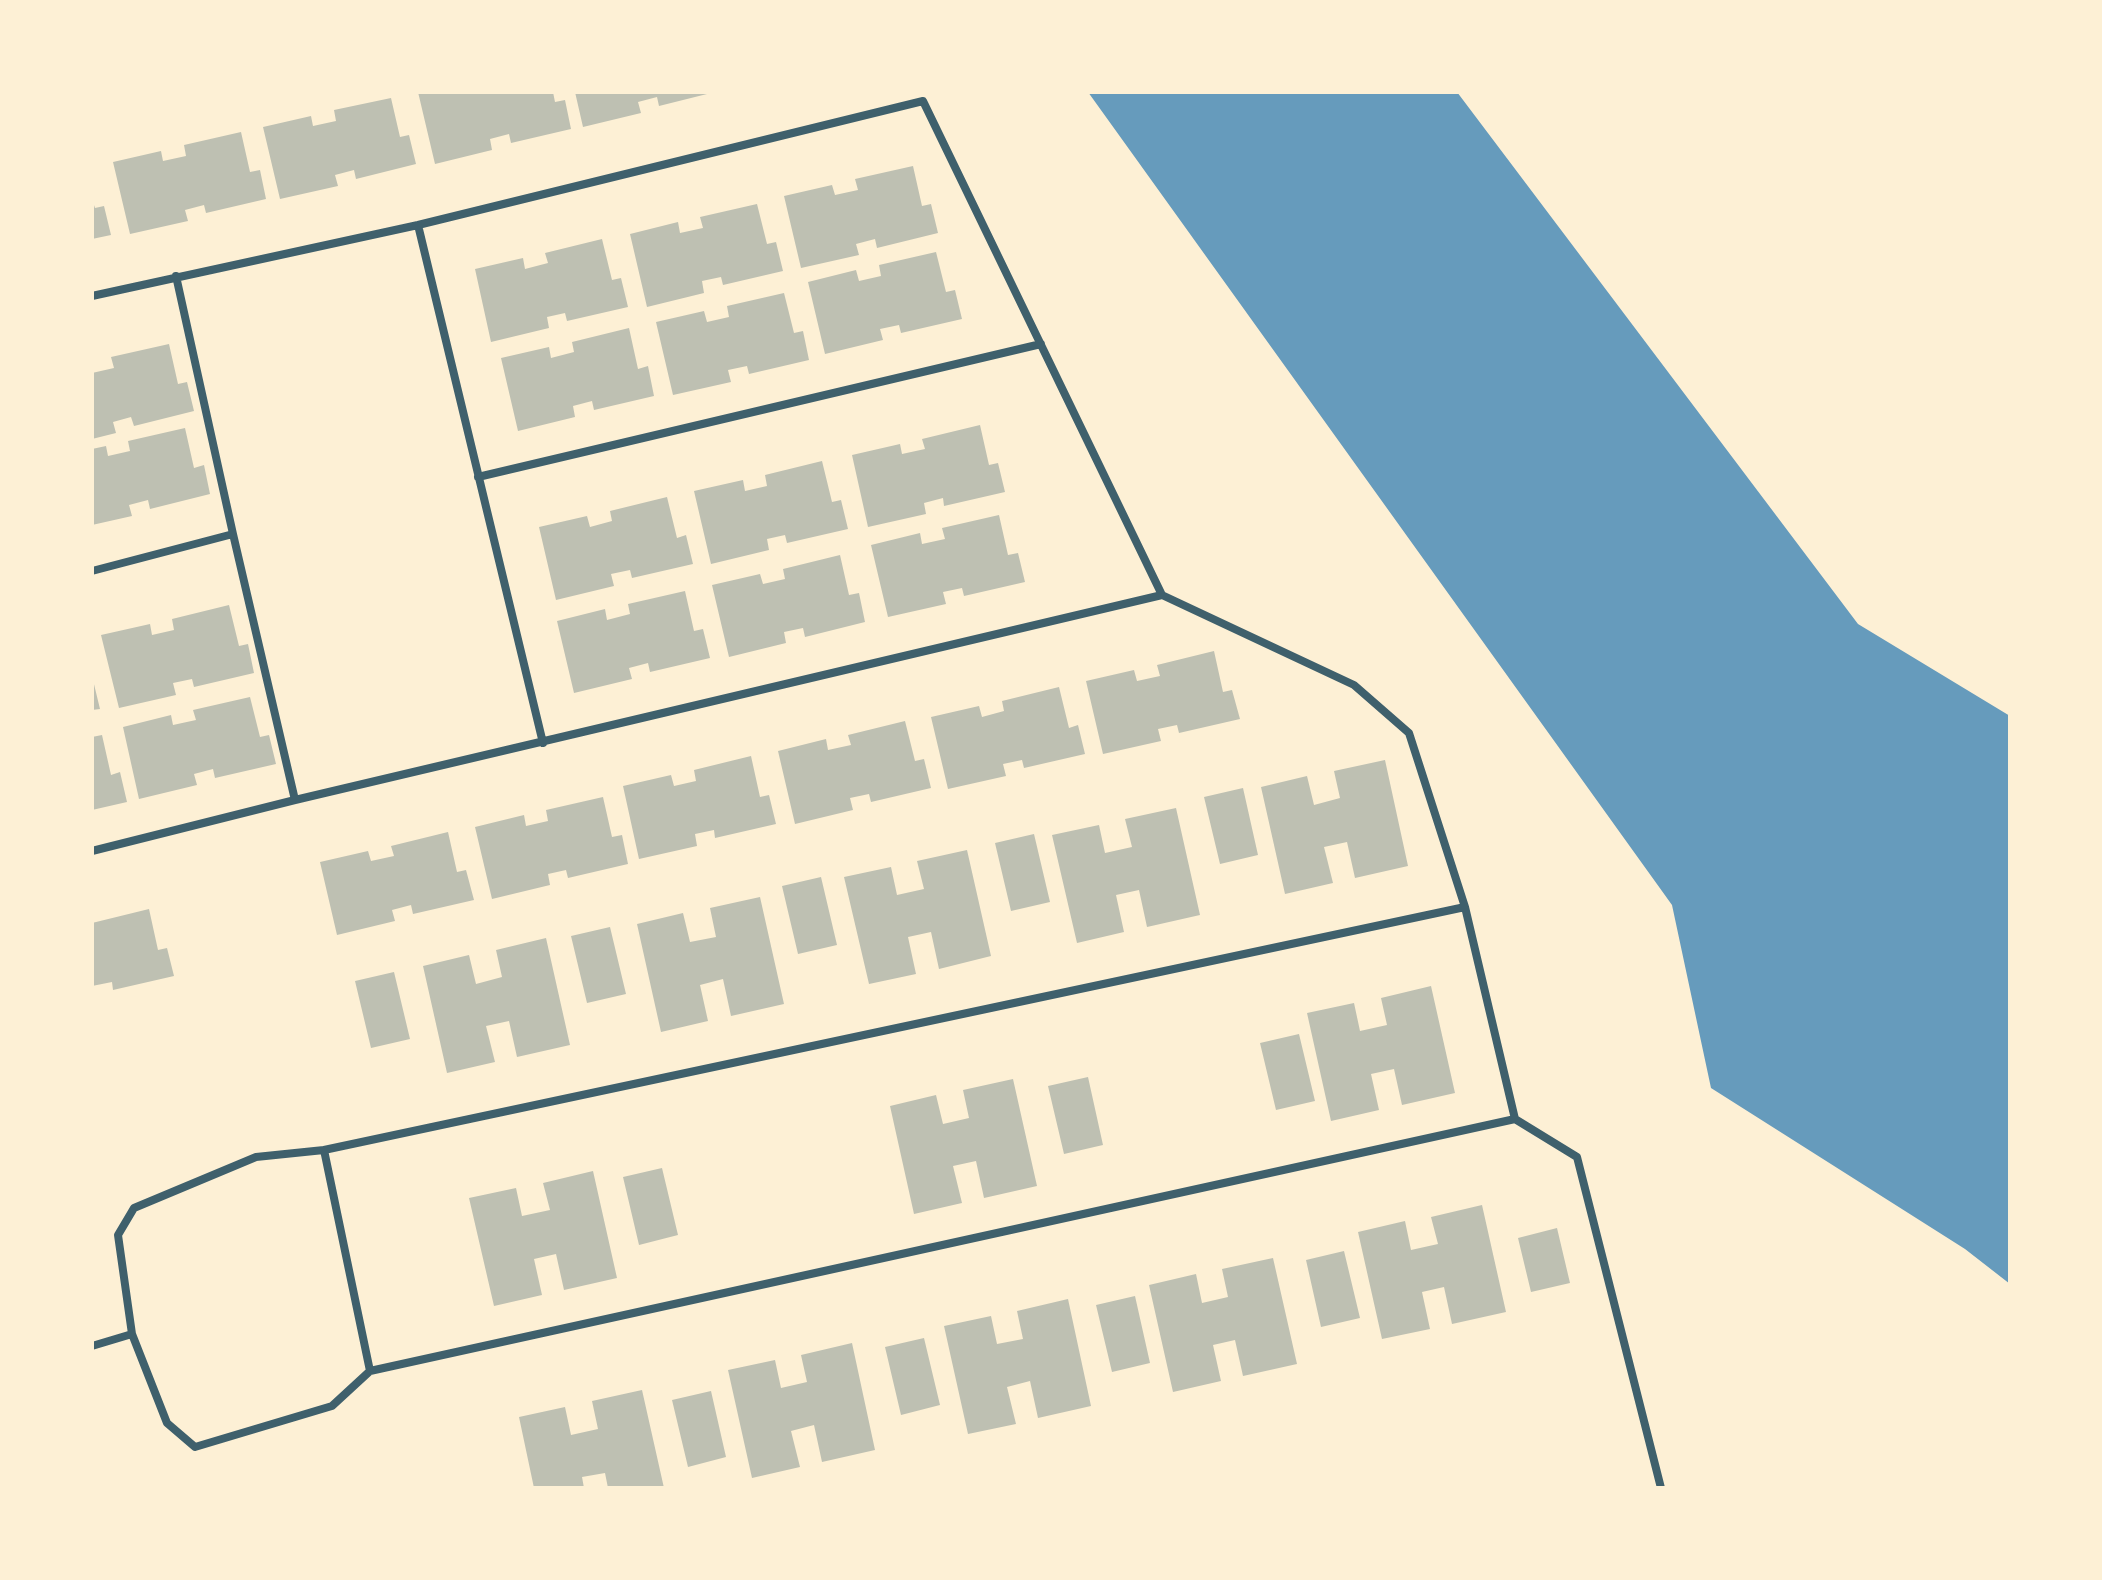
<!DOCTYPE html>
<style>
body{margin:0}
#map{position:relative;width:2102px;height:1580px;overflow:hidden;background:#fdf0d5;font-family:Rubik,sans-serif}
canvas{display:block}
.frame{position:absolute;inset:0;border:94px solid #fdf0d5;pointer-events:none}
</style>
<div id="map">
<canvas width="2102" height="1580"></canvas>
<div class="frame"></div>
</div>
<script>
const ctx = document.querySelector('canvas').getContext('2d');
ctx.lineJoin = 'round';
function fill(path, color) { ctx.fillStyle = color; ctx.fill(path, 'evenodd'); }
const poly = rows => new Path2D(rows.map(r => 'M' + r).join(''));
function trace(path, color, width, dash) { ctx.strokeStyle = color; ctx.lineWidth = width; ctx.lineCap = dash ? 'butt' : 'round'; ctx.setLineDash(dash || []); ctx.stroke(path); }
const water = poly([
 [1088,92,1457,92,1858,624,2010,716,2010,1284,1965,1249,1711,1088,1672,905]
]);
const building = poly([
 [418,92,553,92,555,102,565,100,571,129,511,143,509,134,490,139,492,150,435,164],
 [575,92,711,92,711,93,659,106,657,97,638,102,641,113,583,127],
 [391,98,400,137,409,135,416,164,356,179,354,170,335,175,338,186,280,199,263,127,311,116,313,126,336,121,334,110],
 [241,132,250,172,260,170,266,199,206,213,204,205,185,210,188,221,130,234,113,162,161,151,163,161,186,156,184,145],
 [913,166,922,206,931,204,938,233,877,248,875,239,856,244,859,255,801,268,784,196,832,185,835,195,858,190,855,179],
 [92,199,95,208,104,206,111,235,92,239],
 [757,204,767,244,776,242,783,271,723,285,721,277,702,281,704,293,647,307,630,234,678,222,680,233,703,228,700,217],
 [602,239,612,280,621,278,628,307,567,321,565,313,547,317,549,328,491,342,475,269,523,258,525,269,548,263,545,253],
 [936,252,946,292,955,290,962,319,901,333,899,325,880,329,883,340,825,354,808,282,856,270,859,281,881,276,879,265],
 [784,293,794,333,803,331,809,360,749,374,747,366,728,370,731,382,673,395,656,322,704,311,707,322,729,317,727,306],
 [629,328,638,369,648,366,654,396,594,410,592,401,573,406,575,417,518,431,501,358,549,347,551,358,574,352,572,342],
 [169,344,178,384,187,382,194,411,134,426,131,417,113,422,116,433,92,439,92,373,114,368,111,357],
 [980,425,989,465,998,463,1005,492,944,506,943,498,924,503,926,514,868,527,852,455,900,444,902,454,925,449,922,439],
 [185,428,194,468,204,465,210,494,150,509,148,500,129,505,132,516,92,525,92,449,106,446,108,456,130,451,128,441],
 [822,461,832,502,841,500,848,529,787,543,785,535,767,539,769,550,711,564,694,491,743,480,745,491,767,486,765,475],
 [667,497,677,538,686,535,693,564,632,578,630,570,611,574,614,586,556,600,539,527,587,516,590,527,612,521,610,511],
 [999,515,1008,555,1018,553,1025,582,964,596,962,588,943,592,946,604,888,617,871,545,920,533,922,544,945,539,942,528],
 [840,555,849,595,859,593,865,622,805,637,803,628,784,632,786,643,729,657,712,585,760,574,763,584,785,579,783,569],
 [685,591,694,631,703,629,710,658,650,672,648,663,629,668,632,679,574,693,557,621,605,609,607,620,630,614,628,604],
 [229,605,239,646,248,644,254,673,194,687,192,679,173,683,176,695,119,708,101,635,150,624,152,635,174,630,172,619],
 [1214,651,1223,692,1232,690,1240,719,1179,733,1177,725,1158,729,1161,741,1103,754,1086,681,1134,670,1137,681,1160,676,1157,665],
 [93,680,100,709,92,710,92,681],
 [1059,687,1069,728,1078,725,1085,754,1024,768,1022,760,1003,764,1006,776,948,789,931,717,979,706,982,717,1004,711,1002,701],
 [250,697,260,737,269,735,276,764,215,778,213,769,194,774,197,785,139,799,123,727,171,715,173,725,196,720,193,710],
 [905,721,915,761,924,759,931,788,871,802,869,794,850,798,853,810,795,824,778,751,826,739,828,750,851,745,848,735],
 [102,735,111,775,120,772,127,802,92,810,92,737],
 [751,756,760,797,769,795,776,824,715,838,714,830,695,834,697,846,639,859,623,786,671,775,674,786,696,781,694,770],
 [1385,760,1408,866,1355,878,1347,842,1324,847,1333,883,1285,894,1261,787,1307,776,1314,805,1340,798,1334,771],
 [1243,788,1258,855,1220,864,1204,797],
 [603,797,612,837,622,835,628,864,568,878,566,870,548,874,550,885,492,899,475,827,524,815,526,826,548,821,546,810],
 [1176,808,1200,915,1147,927,1139,890,1116,895,1124,932,1077,943,1052,835,1099,825,1105,853,1132,847,1125,819],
 [448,832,457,872,466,870,474,900,413,914,411,905,392,910,395,921,337,935,320,862,368,851,371,861,394,856,391,846],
 [1034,834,1050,902,1011,911,995,843],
 [967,850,991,956,939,969,931,932,908,937,916,974,869,984,844,877,891,867,897,895,924,889,917,861],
 [821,877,837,945,798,954,782,886],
 [760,897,784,1004,731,1016,723,979,700,985,708,1021,661,1032,637,924,683,913,690,942,716,937,710,908],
 [149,909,158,950,167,948,174,976,113,990,112,982,92,986,92,933,94,933,92,923],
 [610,927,626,994,587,1003,571,936],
 [546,938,570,1045,517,1057,509,1021,486,1026,495,1062,447,1073,423,966,469,955,476,984,502,977,496,950],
 [394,972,410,1039,371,1048,355,981],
 [1431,986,1455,1093,1402,1105,1394,1069,1371,1074,1379,1110,1331,1121,1307,1013,1354,1003,1360,1031,1387,1025,1381,998],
 [1299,1034,1315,1101,1276,1110,1260,1043],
 [1088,1077,1103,1145,1064,1154,1048,1086],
 [1013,1079,1037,1186,984,1198,976,1161,953,1166,962,1203,914,1214,890,1106,936,1095,943,1124,969,1118,963,1090],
 [662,1168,678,1235,639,1245,623,1177],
 [593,1171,617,1278,564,1290,556,1254,534,1259,542,1295,494,1306,469,1198,516,1188,522,1216,550,1210,543,1183],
 [1482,1205,1506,1312,1452,1324,1444,1287,1422,1292,1430,1329,1382,1339,1358,1232,1405,1221,1411,1250,1438,1244,1431,1217],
 [1557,1228,1570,1283,1531,1292,1518,1238],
 [1344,1251,1360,1318,1321,1327,1306,1260],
 [1273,1258,1297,1364,1243,1376,1235,1340,1213,1345,1221,1381,1173,1392,1149,1285,1196,1274,1202,1303,1228,1297,1222,1269],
 [1135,1296,1150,1363,1112,1372,1096,1305],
 [1068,1299,1091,1406,1038,1418,1030,1381,1007,1387,1016,1424,968,1434,944,1326,991,1316,997,1344,1023,1339,1017,1311],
 [924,1338,940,1405,901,1415,885,1347],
 [852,1343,875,1450,822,1462,814,1425,791,1431,800,1467,752,1478,728,1370,775,1360,781,1388,807,1382,801,1355],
 [642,1390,664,1488,608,1488,605,1473,582,1477,584,1488,534,1488,519,1417,565,1407,571,1435,598,1429,592,1401],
 [711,1391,726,1457,688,1467,672,1400]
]);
const minor = poly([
 [418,225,543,743],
 [176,276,233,534,295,800],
 [92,296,418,225,923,101,1162,595],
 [478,477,1041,344],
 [92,571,233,534],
 [92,851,295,800,1162,595,1354,685,1409,733,1465,907,1515,1119],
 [1465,907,324,1150,370,1371,1515,1119,1577,1157,1661,1488],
 [132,1334,118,1235,134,1208,256,1157,324,1150],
 [92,1346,132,1334,167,1423,195,1447,332,1406,370,1371]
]);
fill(water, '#669bbc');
fill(building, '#bec0b2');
trace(minor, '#3f606c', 8);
</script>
